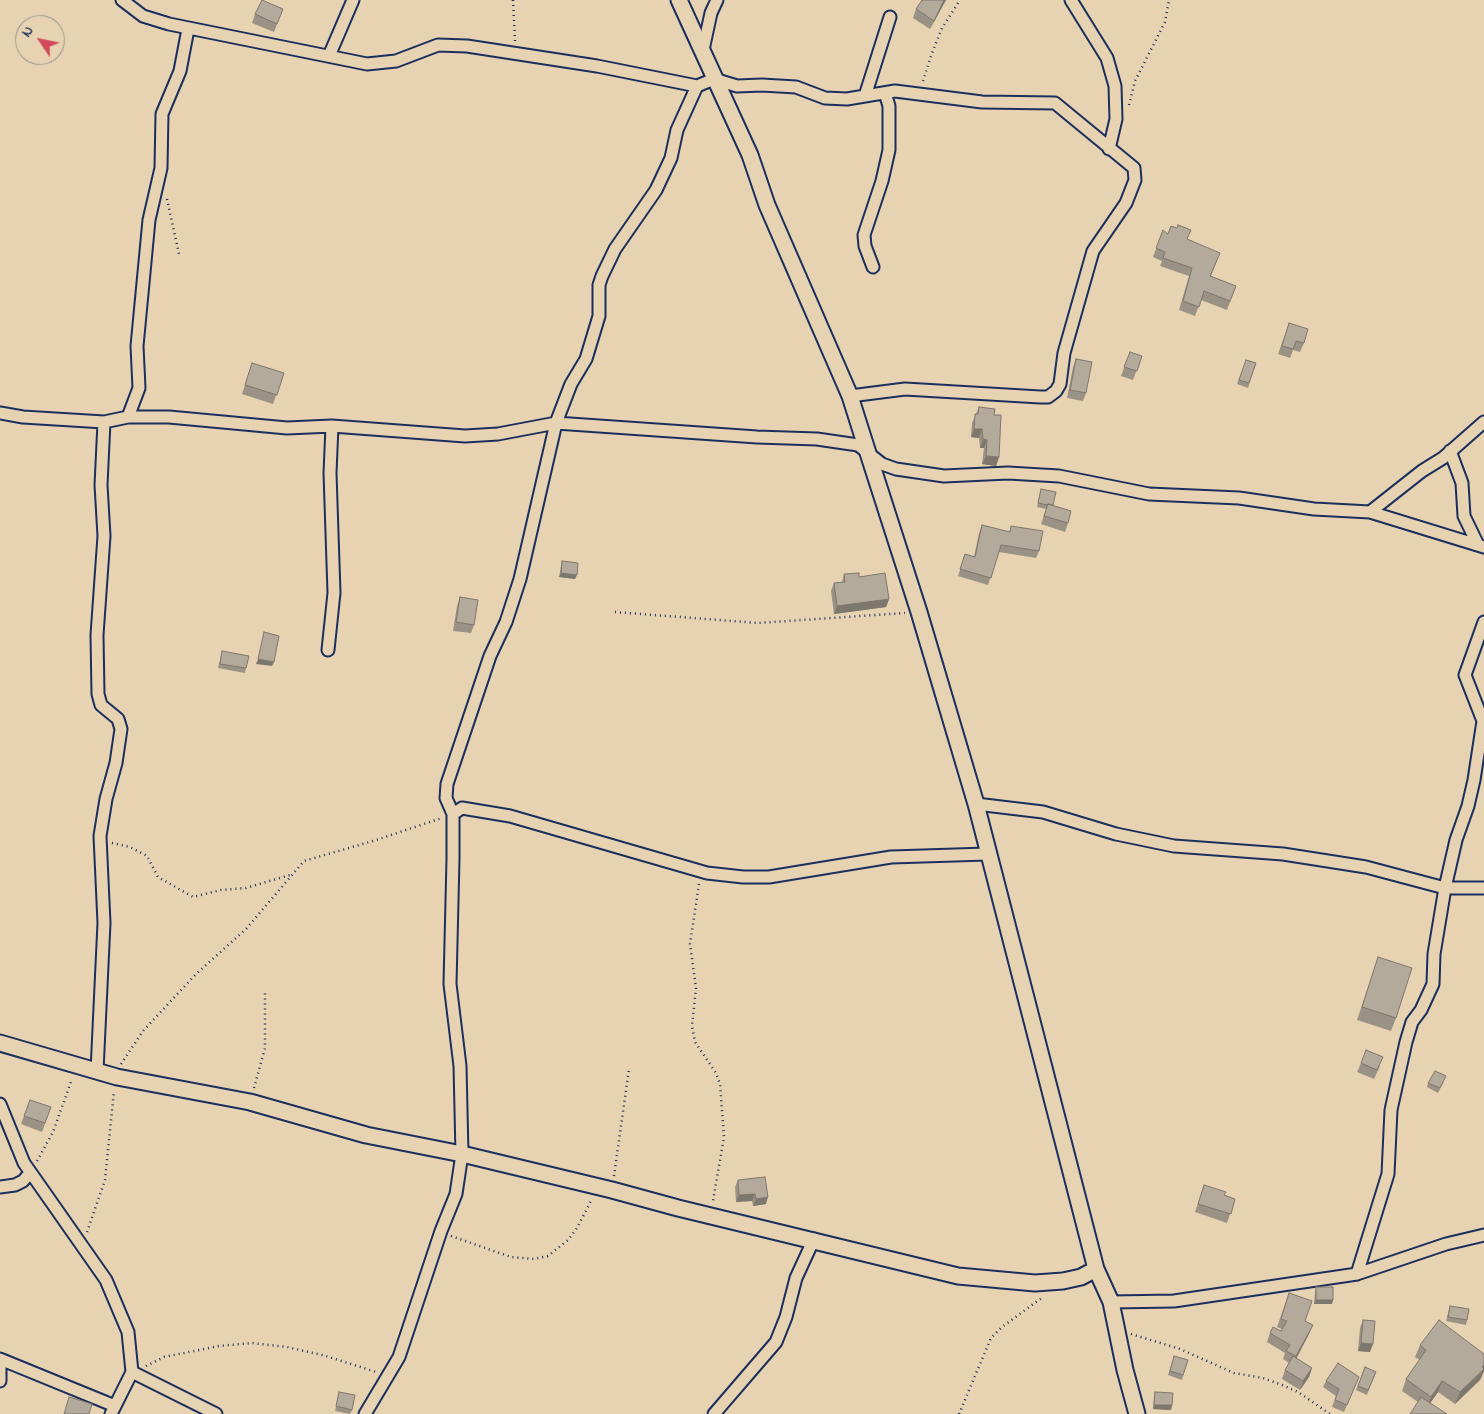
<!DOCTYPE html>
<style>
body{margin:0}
#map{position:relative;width:1484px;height:1414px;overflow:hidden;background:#e7d3b1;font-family:"Indie Flower",sans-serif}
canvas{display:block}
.north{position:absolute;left:15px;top:15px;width:50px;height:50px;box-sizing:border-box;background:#e7d3b1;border:1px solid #959190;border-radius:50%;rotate:304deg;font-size:14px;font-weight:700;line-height:20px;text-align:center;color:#1b2f5e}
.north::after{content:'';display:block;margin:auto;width:18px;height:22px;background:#d1495b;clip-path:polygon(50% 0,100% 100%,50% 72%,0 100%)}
</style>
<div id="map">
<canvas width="1484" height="1414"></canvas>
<div class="north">N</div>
</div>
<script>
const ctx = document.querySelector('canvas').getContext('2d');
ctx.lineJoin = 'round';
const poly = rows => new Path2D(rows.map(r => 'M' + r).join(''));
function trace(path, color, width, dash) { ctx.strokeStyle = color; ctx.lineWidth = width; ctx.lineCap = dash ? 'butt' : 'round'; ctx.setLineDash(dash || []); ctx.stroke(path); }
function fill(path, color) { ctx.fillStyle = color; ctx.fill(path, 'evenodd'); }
const path = poly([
 [513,0,515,41],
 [923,81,932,53,942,28,960,0],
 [1129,105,1135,81,1165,22,1169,0],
 [167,199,179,254],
 [615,612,758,623,905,613],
 [112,843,130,847,147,856,158,877,193,897,221,890,246,888,290,875],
 [699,884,690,944,696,988,692,1026,695,1042,716,1073,720,1084,724,1137,713,1201],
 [121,1064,143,1031,196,974,246,929,304,861,373,841,442,818],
 [254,1088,265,1048,265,993],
 [37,1161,53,1132,72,1079],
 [614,1176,629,1069],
 [87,1232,105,1180,114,1091],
 [451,1236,511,1257,534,1259,548,1256,568,1240,577,1228,592,1199],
 [1131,1334,1180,1349,1234,1373,1263,1378,1282,1385,1298,1392,1330,1414],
 [146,1366,164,1357,219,1346,252,1343,287,1347,326,1356,376,1372],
 [959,1414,991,1338,1002,1327,1043,1297]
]);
const minor = poly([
 [122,0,143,16,169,24,367,64,396,61,438,45,467,46,597,66,697,86,714,79,737,86,762,85,796,87,825,98,847,99,895,91,982,102,1055,103,1134,168,1135,180,1126,203,1093,251,1064,353,1060,384,1056,391,1048,397,1040,397,905,389,850,396],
 [1071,0,1107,58,1115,86,1116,119,1109,149],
 [703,50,711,13,717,0],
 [329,56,353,0],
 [865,96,890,17],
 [873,267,865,246,864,235,882,181,889,150,889,106,885,93],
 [0,413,23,417,104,422,128,417,169,417,287,428,332,426,465,436,498,434,556,423,757,437,817,439,858,445,882,464,896,469,944,476,1008,473,1059,476,1149,494,1239,498,1314,509,1370,512,1484,547],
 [128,417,139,388,137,346,149,220,161,168,162,114,180,71,188,29],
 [1450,451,1462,483,1464,516,1478,545],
 [1370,512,1422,471,1443,458,1484,422],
 [328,650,334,593,330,473,332,426],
 [976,804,1043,812,1116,834,1174,846,1283,854,1366,867,1445,888,1484,888],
 [453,814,462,808,510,816,707,873,743,877,769,877,891,857,987,854],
 [97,1071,104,923,100,836,106,799,116,763,121,729,118,719,101,705,98,694,97,635,104,536,101,485,104,422],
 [0,1104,24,1163,106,1280,128,1332,132,1372,111,1414],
 [0,1187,15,1185,23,1181,30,1173],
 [1357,1274,1388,1174,1391,1110,1406,1042,1412,1022,1421,1010,1433,984,1434,954,1445,888,1456,840,1468,806,1474,780,1483,721,1465,675,1484,622],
 [1111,1302,1174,1301,1357,1274,1446,1244,1484,1235],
 [0,1359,115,1406],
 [0,1365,0,1381],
 [132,1372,216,1414],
 [365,1414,399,1357,441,1231,456,1194,462,1154,460,1066,450,984,453,859,453,814,446,798,447,784,490,656,506,622,520,579,556,423,571,384,586,359,599,316,599,285,602,276,615,249,656,190,671,158,677,130,697,86],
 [714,1414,776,1342,786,1317,796,1278,814,1239]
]);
const tertiary = poly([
 [679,0,750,155,767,205,850,396,868,453,919,612,976,804,1096,1269,1111,1302,1125,1370,1137,1414],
 [0,1043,117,1077,250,1102,366,1135,462,1154,612,1190,678,1208,958,1276,1035,1283,1063,1281,1081,1277,1096,1269]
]);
const wall = poly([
 [946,0,930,29,913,18,916,9],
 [283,9,274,32,252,23,255,14],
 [1163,230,1168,234,1187,239,1217,261,1211,276,1236,286,1227,310,1201,300,1195,316,1179,310,1189,276,1160,266,1162,261,1153,257],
 [1289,323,1304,343,1300,352,1293,350,1290,358,1278,354],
 [1130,352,1142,356,1133,380,1121,376],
 [1076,359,1086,393,1083,401,1067,398,1073,367],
 [1246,360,1256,363,1248,388,1237,384],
 [252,363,284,373,273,404,242,394],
 [979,407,994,415,999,457,996,466,982,464,984,448,980,448,979,438,971,437,972,423],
 [1041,489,1053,505,1068,523,1065,532,1041,524,1046,509,1037,507],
 [982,525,1009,532,1011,526,1039,551,1036,558,999,552,988,585,958,576,965,554,974,557,979,533],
 [562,561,575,579,559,577,561,566],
 [844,574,889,599,886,607,834,614,831,591,834,583,842,582],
 [460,597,474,625,471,633,453,631,457,606],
 [222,651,246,668,245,673,218,668],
 [1378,957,1396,1018,1391,1031,1357,1020],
 [1361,1063,1380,1066,1374,1079,1357,1072],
 [1444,1081,1438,1093,1427,1087,1428,1083],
 [30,1100,51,1107,42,1132,21,1124],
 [738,1180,766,1204,753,1206,752,1201,736,1202,735,1187],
 [1204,1185,1224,1195,1235,1199,1227,1223,1195,1212],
 [1316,1287,1332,1304,1314,1304,1315,1292],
 [1289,1293,1305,1321,1309,1334,1296,1358,1312,1368,1309,1377,1300,1390,1282,1379,1285,1370,1289,1363,1283,1359,1285,1353,1267,1342,1270,1333,1281,1331,1282,1329,1277,1327],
 [1450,1306,1467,1320,1466,1325,1446,1321],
 [1363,1320,1370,1352,1358,1351,1360,1328],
 [1420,1345,1484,1354,1484,1371,1480,1380,1455,1404,1438,1392,1430,1403,1418,1402,1402,1391,1406,1379,1420,1360,1415,1357],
 [1174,1356,1188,1360,1182,1380,1168,1375],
 [1365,1367,1376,1372,1367,1395,1356,1390],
 [1359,1377,1344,1412,1332,1407,1336,1396,1323,1387,1326,1381],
 [339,1392,352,1410,350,1414,335,1411],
 [1155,1392,1172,1405,1171,1410,1153,1409,1154,1397]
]);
const shadedWall = poly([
 [944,0,946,0,930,29,934,21],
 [974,429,982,429,979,438,971,437],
 [983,439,987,440,984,448,980,448],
 [986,456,999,457,996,466,982,464],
 [561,573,577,575,575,579,559,577],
 [889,599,886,607,834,614,837,606],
 [258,659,274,662,272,666,256,664],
 [755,1194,752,1201,736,1202,739,1195],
 [768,1197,766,1204,753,1206,756,1199],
 [1316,1300,1333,1300,1332,1304,1314,1304],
 [1313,1325,1309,1334,1293,1365,1296,1356],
 [1361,1343,1373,1344,1370,1352,1358,1351],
 [1484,1365,1484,1371,1480,1380,1455,1404,1460,1392],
 [1312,1368,1309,1377,1300,1390,1303,1381],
 [1442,1381,1438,1392,1426,1409,1431,1397],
 [1154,1405,1172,1405,1171,1410,1153,1409]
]);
const building = poly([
 [262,0,283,9,277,24,255,14,262,0],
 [922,0,944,0,934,21,916,9,922,0],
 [1178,225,1191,230,1187,239,1220,253,1210,276,1236,286,1230,301,1204,291,1199,307,1183,301,1192,268,1163,258,1165,252,1156,248,1163,230,1168,234,1171,226,1177,228,1178,225],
 [1289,323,1308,329,1304,343,1296,341,1293,349,1282,346,1289,323],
 [1130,352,1142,356,1137,371,1124,367,1130,352],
 [1076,359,1092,362,1086,393,1070,390,1076,359],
 [1246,360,1256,363,1249,383,1239,380,1246,360],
 [252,363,284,373,277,395,245,385,252,363],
 [979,407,995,409,994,415,1001,415,999,457,986,456,987,440,983,439,982,429,974,429,975,414,978,414,979,407],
 [1041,489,1056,492,1053,505,1048,504,1048,505,1038,503,1041,489],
 [1048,504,1071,511,1068,523,1044,516,1048,504],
 [982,525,1010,532,1011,526,1043,531,1039,551,1001,545,991,578,960,569,965,554,975,557,982,525],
 [562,561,578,563,577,575,561,573,562,561],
 [859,573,859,577,885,573,889,599,837,606,834,583,845,582,844,574,859,573],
 [460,597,478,600,474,625,456,622,460,597],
 [264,632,279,636,274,662,258,659,264,632],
 [222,651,249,656,246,668,220,664,222,651],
 [1378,957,1412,968,1396,1018,1362,1007,1378,957],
 [1366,1050,1383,1057,1377,1070,1361,1063,1366,1050],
 [1435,1071,1446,1076,1440,1088,1428,1083,1435,1071],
 [30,1100,51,1107,45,1123,24,1116,30,1100],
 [765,1177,768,1197,756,1199,755,1194,739,1195,738,1180,765,1177],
 [1204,1185,1226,1192,1224,1195,1235,1199,1231,1214,1198,1204,1204,1185],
 [1316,1287,1333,1287,1333,1300,1316,1300,1316,1287],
 [1289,1293,1312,1301,1305,1321,1313,1325,1296,1356,1286,1351,1290,1345,1270,1333,1273,1327,1281,1331,1287,1321,1281,1319,1289,1293],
 [1450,1306,1469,1309,1467,1320,1448,1317,1450,1306],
 [1363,1320,1375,1321,1373,1344,1361,1343,1363,1320],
 [1439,1320,1484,1354,1484,1365,1482,1367,1484,1369,1460,1392,1442,1381,1431,1397,1406,1379,1426,1350,1420,1345,1439,1320],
 [1174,1356,1188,1360,1183,1375,1170,1371,1174,1356],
 [1293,1356,1312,1368,1303,1381,1285,1370,1293,1356],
 [1338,1363,1359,1377,1347,1405,1335,1400,1339,1389,1326,1381,1338,1363],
 [1365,1367,1376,1372,1368,1390,1358,1386,1365,1367],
 [339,1392,355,1395,352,1410,336,1406,339,1392],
 [1155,1392,1173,1393,1172,1405,1154,1405,1155,1392],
 [69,1397,92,1404,89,1414,64,1414,69,1397],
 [1421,1397,1447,1414,1410,1414,1421,1397]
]);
trace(minor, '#1b2f5e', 15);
trace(tertiary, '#1b2f5e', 19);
trace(path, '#1b2f5e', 2.5, [1, 4]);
trace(minor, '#e7d3b1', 11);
trace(tertiary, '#e7d3b1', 15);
fill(wall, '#9b9286');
fill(shadedWall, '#7e776d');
fill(building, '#b4aa9c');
trace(building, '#7e776d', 1);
</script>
